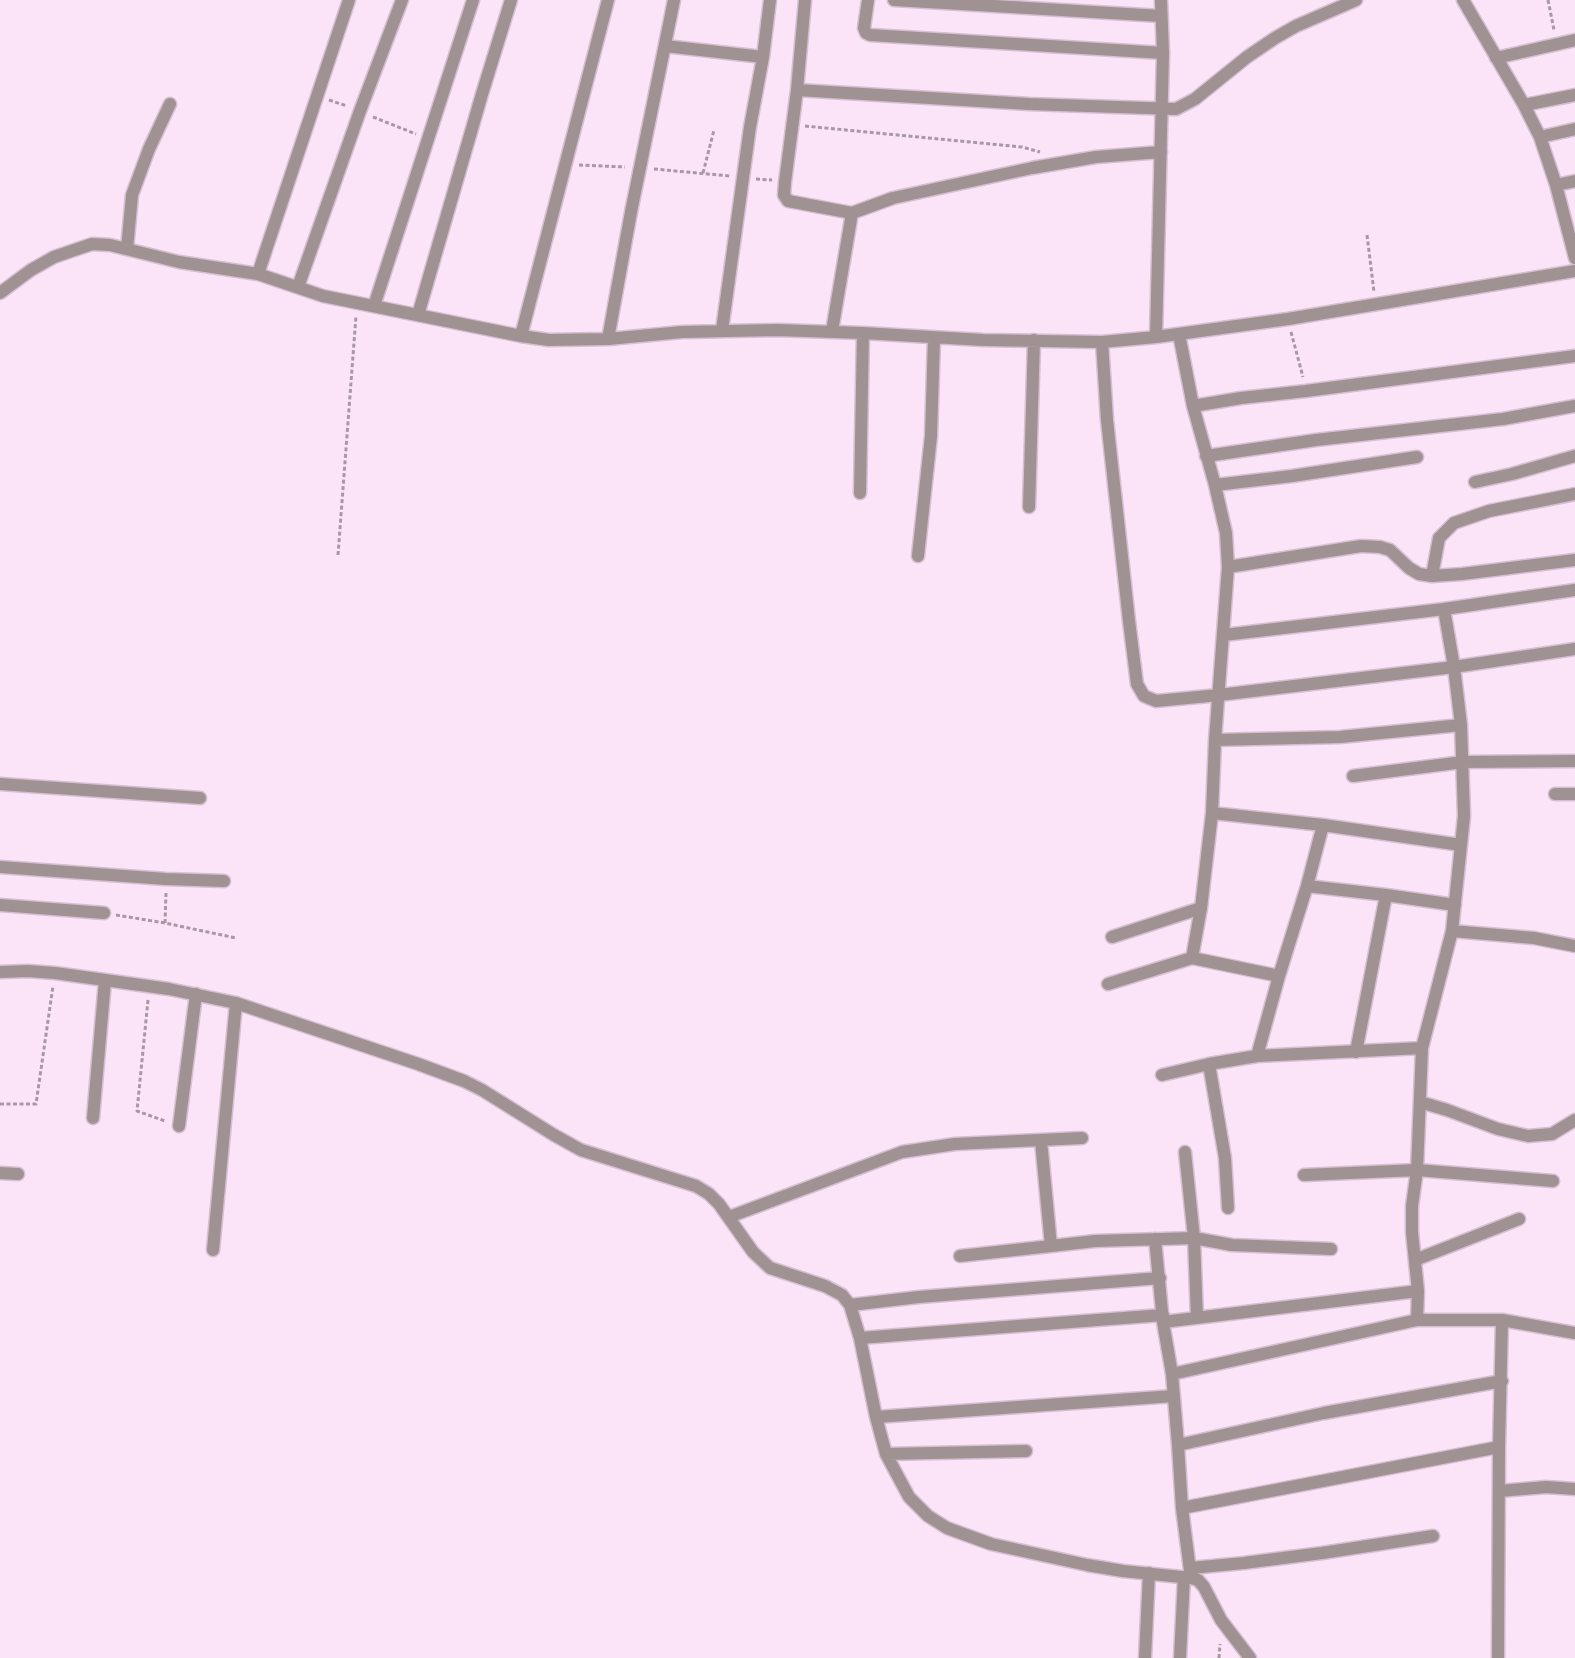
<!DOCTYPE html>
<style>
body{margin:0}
canvas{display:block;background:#fbe4f8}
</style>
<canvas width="1575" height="1658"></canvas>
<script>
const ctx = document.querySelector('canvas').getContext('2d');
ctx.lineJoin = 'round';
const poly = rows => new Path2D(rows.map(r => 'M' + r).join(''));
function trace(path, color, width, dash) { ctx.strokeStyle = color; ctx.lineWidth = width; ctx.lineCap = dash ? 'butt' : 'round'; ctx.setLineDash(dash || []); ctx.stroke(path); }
const path = poly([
 [1548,0,1554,30],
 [329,100,347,106],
 [373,117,416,134],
 [805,126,1022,147,1040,152],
 [579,165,625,167],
 [654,169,730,176],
 [703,173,714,130],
 [756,179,772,180],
 [1367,235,1374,292],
 [1291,332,1303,377],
 [338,555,356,316],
 [116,915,165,923,236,938],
 [165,923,166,893],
 [148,1000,137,1111,165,1121],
 [0,1104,36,1104,53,986],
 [1219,1658,1220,1644]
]);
const minor = poly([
 [349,0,258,274,323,296,521,336,549,340,608,339,682,332,777,330,863,333,983,340,1102,342,1156,337,1288,319,1575,271],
 [805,0,797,90,785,182,784,195,788,201,852,213,893,198,1032,168,1096,157,1161,152],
 [868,0,864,28,866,33,870,35,1163,53],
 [894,0,1161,16],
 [1463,0,1524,105,1540,137,1556,185,1575,258],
 [665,46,763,57],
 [1496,58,1575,40],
 [797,90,1029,104,1176,109,1195,99,1247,57,1275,38,1296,26,1356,0],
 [1524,105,1575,95],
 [1540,137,1575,129],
 [1556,185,1575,181],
 [127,249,132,195,149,149,170,104],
 [298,287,360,111,402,0],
 [0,293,31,270,54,257,92,244,110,245,179,262,258,274],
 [374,306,473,0],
 [418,315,482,94,511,0],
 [722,330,750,127,763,57,770,0],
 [832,331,852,213],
 [1179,334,1193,406,1215,485,1226,533,1228,567,1215,740,1212,813,1201,908,1192,958],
 [521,336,608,0],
 [1156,337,1163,53,1161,0],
 [608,339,631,212,674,0],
 [1102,342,1107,420,1129,621,1137,684,1144,696,1156,701,1219,695,1454,667,1575,649],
 [1193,406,1241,398,1306,391,1575,356],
 [1206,456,1316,440,1503,419,1575,406],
 [1475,482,1512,474,1575,456],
 [1215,485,1292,476,1417,457],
 [860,493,863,333],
 [1029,507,1034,340],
 [918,556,931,436,934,338],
 [1228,567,1361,546,1380,547,1390,550,1409,568,1419,574,1432,576,1462,574,1575,560],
 [1432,576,1439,538,1454,523,1489,511,1575,494],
 [1224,635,1444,609,1575,590],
 [1215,740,1340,737,1461,725],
 [1353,776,1463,762,1575,761],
 [0,784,200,798],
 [1555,794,1575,794],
 [1212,813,1323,825,1461,845],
 [0,867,166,879,224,881],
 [1307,886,1386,895,1455,905],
 [0,905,104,913],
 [1452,931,1534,938,1575,946],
 [1112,937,1201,908],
 [0,972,28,971,55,973,169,989,236,1003,418,1064,464,1081,482,1090,554,1135,581,1150,696,1186,709,1194,719,1204,753,1252,770,1268,825,1286,842,1295,850,1305,860,1338,876,1417,886,1454,909,1497,928,1516,947,1528,991,1544,1087,1565,1123,1571,1191,1578,1198,1580,1204,1587,1221,1620,1250,1658],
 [1108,984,1192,958,1279,976],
 [1356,1052,1386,895],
 [1257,1056,1279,976,1307,886,1323,825],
 [1209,1064,1225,1158,1228,1208],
 [1162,1075,1209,1064,1257,1056,1422,1048],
 [1420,1102,1447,1110,1498,1129,1528,1136,1552,1134,1575,1120],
 [93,1118,105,981],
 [179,1126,196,994],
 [1185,1152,1194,1238,1197,1318],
 [0,1173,18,1174],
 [1304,1175,1417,1170,1553,1181],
 [729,1217,902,1152,955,1144,1082,1138],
 [1155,1239,1163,1322,1172,1374,1178,1445],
 [1051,1246,1095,1241,1194,1238,1232,1245,1331,1249],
 [213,1250,236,1003],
 [960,1256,1051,1246,1041,1141],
 [1415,1260,1519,1219],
 [850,1305,919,1297,1160,1278],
 [1417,1320,1418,1291,1412,1232,1412,1206,1417,1170,1422,1048,1452,931,1464,816,1461,725,1454,667,1444,609],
 [1163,1322,1418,1291],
 [860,1338,1163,1315],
 [1172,1374,1417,1320,1502,1320,1575,1333],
 [876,1417,1174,1396],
 [886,1454,1026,1451],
 [1500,1491,1546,1487,1575,1489],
 [1182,1508,1499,1447],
 [1191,1568,1244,1563,1322,1553,1433,1536],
 [1191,1578,1182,1508,1178,1445,1324,1413,1502,1381],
 [1145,1658,1149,1573],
 [1180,1658,1184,1577],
 [1498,1658,1499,1447,1502,1320]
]);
trace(minor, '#d5c0d2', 15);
trace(path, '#a897a5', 3, [4, 2.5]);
trace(minor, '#a09292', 12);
</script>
